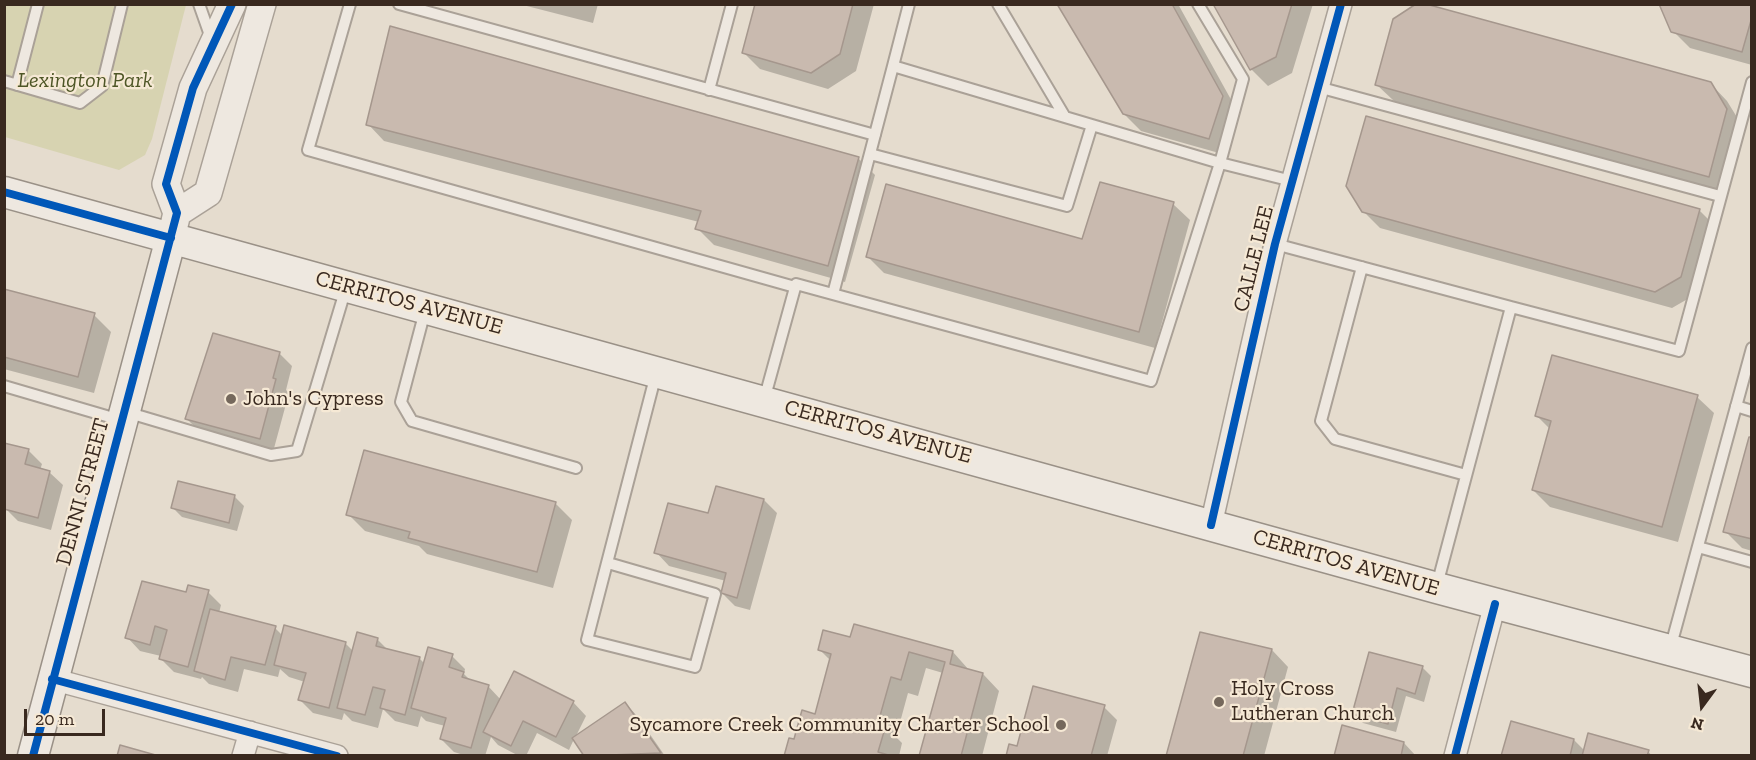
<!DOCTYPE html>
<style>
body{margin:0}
#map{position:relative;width:1756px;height:760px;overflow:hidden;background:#e5dcce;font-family:"Zilla Slab",serif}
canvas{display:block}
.frame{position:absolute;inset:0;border:6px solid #39291f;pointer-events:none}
.north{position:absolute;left:1672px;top:676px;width:60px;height:60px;-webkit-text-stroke:4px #f6e9d5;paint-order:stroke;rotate:195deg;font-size:16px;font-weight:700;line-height:24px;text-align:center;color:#39291f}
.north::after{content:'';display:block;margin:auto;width:21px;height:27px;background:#39291f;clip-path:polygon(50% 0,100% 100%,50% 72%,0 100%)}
.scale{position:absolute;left:24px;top:709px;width:81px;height:27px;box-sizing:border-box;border:3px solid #39291f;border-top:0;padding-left:8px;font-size:18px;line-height:21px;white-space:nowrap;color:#39291f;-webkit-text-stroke:4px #f6e9d5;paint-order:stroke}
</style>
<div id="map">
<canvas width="1756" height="760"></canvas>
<div class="frame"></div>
<div class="north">N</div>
<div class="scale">20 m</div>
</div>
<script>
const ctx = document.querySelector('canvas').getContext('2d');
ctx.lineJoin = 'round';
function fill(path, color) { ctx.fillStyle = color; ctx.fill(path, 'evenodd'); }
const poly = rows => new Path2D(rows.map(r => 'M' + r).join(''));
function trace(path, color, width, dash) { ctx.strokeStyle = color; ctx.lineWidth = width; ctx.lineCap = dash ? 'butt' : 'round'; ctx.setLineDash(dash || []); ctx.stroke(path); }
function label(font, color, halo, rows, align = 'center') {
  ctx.font = font + ' "Zilla Slab",serif'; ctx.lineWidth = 4.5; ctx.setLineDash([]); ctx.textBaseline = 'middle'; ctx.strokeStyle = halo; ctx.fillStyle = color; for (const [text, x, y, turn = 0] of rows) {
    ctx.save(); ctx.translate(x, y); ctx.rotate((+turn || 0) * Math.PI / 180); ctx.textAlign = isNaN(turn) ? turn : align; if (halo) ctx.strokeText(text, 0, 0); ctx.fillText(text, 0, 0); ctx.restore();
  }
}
const green = poly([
 [4,5,186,5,152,139,145,155,119,170,5,137]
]);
const shadow = poly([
 [519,4,598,4,593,23],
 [756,4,874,4,856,71,828,89,760,69,743,52],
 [1059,4,1178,4,1239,114,1226,155,1141,131,1124,114],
 [1215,4,1313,4,1292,73,1268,86,1251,69],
 [1752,4,1752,65,1690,48,1673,31],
 [392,28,859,159,875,175,845,282,714,245,697,228,699,222,384,141,368,124],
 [1710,83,1727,101,1743,127,1725,193,1394,101,1377,85],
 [1173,204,1190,220,1155,348,884,273,868,257,1083,241],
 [1699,210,1716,227,1698,293,1672,308,1380,228,1363,211],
 [4,291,94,315,111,332,94,393,4,369],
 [279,353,292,366,286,390,289,393,273,452,200,432,187,419],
 [1697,397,1714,413,1678,542,1550,507,1533,490,1550,429,1537,416],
 [1752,439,1752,551,1742,548,1725,531],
 [29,451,42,464,40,470,49,472,63,485,51,530,18,521,5,508],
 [180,482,235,497,244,506,237,531,182,517,173,508],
 [764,500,777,513,750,610,735,606,722,593,726,581,669,566,656,552,709,515],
 [555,503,572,520,553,588,427,554,419,546,365,531,348,514],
 [208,592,221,605,219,613,275,628,283,636,345,643,353,651,377,639,389,651,419,658,425,664,452,656,465,669,464,674,471,681,488,686,501,700,573,702,586,716,575,738,625,703,638,717,665,756,586,756,574,739,569,750,537,733,526,756,519,756,498,745,491,737,485,756,467,756,454,752,441,739,445,726,426,721,421,716,418,727,395,721,383,709,378,728,352,721,344,713,342,720,313,713,300,700,305,682,289,677,280,669,278,677,244,669,238,692,209,684,202,677,201,679,174,672,161,659,161,656,140,651,127,637,187,594],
 [851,639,953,652,969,670,983,674,999,691,982,756,920,756,943,673,926,668,918,696,908,693,896,737,902,743,899,756,786,756,816,716,831,661,820,650],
 [1272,650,1288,667,1264,756,1168,756],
 [1422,667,1431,676,1424,702,1406,696,1396,732,1363,723,1354,714],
 [1104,707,1117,720,1107,756,1007,756,1018,748],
 [1574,740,1585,751,1648,751,1652,756,1503,756],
 [1404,743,1416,756,1335,756]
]);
const building = poly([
 [755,4,853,4,840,54,811,73,742,53,755,4],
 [1057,4,1172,4,1223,96,1209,139,1123,114,1057,4],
 [1213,4,1292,4,1276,57,1250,70,1213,4],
 [1416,4,1426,4,1711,82,1727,109,1709,177,1375,85,1393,19,1416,4],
 [1659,4,1752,4,1752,17,1742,52,1671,32,1659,4],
 [390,26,859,157,828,266,695,229,701,211,366,125,390,26],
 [1366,116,1700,209,1681,277,1655,292,1362,212,1346,186,1366,116],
 [1100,182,1174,202,1139,332,866,257,886,184,1082,239,1100,182],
 [4,289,95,313,78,377,4,357,4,289],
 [213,333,280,352,273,378,276,379,260,439,185,419,213,333],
 [1552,355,1698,395,1662,527,1532,490,1551,421,1535,416,1552,355],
 [1749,437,1752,437,1752,539,1723,532,1749,437],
 [4,443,29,449,25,464,50,471,38,518,4,509,4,443],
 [364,450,556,502,537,572,408,538,410,532,346,515,364,450],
 [178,481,235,495,229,523,171,508,178,481],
 [716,486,764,499,737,598,721,593,726,573,654,553,668,503,708,513,716,486],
 [142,581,186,592,188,585,209,590,188,667,159,659,167,630,155,626,150,645,125,638,142,581],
 [210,609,276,626,265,665,231,657,225,680,194,671,210,609],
 [854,624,953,651,950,664,983,673,961,756,919,756,945,662,909,652,901,680,891,677,878,723,886,725,878,752,892,756,784,756,789,738,794,739,802,710,815,714,831,654,818,650,823,630,850,637,854,624],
 [284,625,346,642,329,708,298,700,306,673,274,665,284,625],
 [357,632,378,638,376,646,420,657,405,715,380,708,385,690,373,687,365,715,337,708,357,632],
 [1200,632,1272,649,1243,756,1166,756,1200,632],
 [428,647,453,654,449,667,464,672,462,677,489,685,471,748,440,739,446,718,411,708,428,647],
 [1369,652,1423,666,1415,694,1397,688,1388,724,1352,714,1369,652],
 [514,671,574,701,556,737,523,721,511,746,483,732,514,671],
 [1033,686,1105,705,1091,756,1006,756,1009,744,1017,746,1033,686],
 [625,702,661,753,584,756,572,738,625,702],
 [1511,721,1574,739,1570,756,1501,756,1511,721],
 [1342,725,1404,742,1401,756,1334,756,1342,725],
 [1588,733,1649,750,1647,756,1582,756,1588,733],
 [120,745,159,756,117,756,120,745]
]);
const service = poly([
 [199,4,211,38],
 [350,4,308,150,795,287],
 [399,4,875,135],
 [998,4,1065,117],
 [1198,4,1243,79,1220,163,1292,181],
 [4,81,80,103,102,86,122,4],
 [17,85,38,4],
 [1318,87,1720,196],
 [709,90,732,4],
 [870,154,1067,206,1092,125],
 [1275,244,1511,307,1437,585],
 [1362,267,1321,421,1335,439,1466,475],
 [833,294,893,66],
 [1511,307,1679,351,1752,82],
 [425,311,401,402,412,421,576,468],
 [4,386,120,420],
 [764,400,796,284,1151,381,1220,163,893,66,909,4],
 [1736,406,1752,411],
 [126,412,271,455,297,451,346,288],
 [1698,547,1752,562],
 [608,563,715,594,695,667,587,640,656,374],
 [1670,649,1752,348]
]);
const minor = poly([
 [1211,525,1275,244,1341,4],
 [52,679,337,756],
 [243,756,250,732],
 [1455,756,1495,604]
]);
const tertiary = poly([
 [177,213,208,193,262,4],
 [171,238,177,213,166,184,193,88,232,4]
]);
const secondary = poly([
 [4,192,1437,588,1752,672],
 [33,756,171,238]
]);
const cycleway = poly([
 [4,192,171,238],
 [1211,525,1275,244,1341,4],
 [52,679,337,756],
 [33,756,177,213,166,184,193,88,232,4],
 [1455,756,1495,604]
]);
const markers = [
 [231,399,6,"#75685c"],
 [1219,702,6,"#75685c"],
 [1061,725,6,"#75685c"]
];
const parkNames = [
 ["Lexington Park",85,81]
];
const streetNames = [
 ["CALLE LEE",1254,259,-76],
 ["CERRITOS AVENUE",409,303,15],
 ["CERRITOS AVENUE",878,432,15],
 ["DENNI STREET",83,492,-75],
 ["CERRITOS AVENUE",1346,563,16]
];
const poiNames = [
 ["John's Cypress",243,399],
 ["Holy Cross",1231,689],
 ["Lutheran Church",1231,714],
 ["Sycamore Creek Community Charter School",1049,725,"right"]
];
fill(green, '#d7d3b1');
fill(shadow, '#0003');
fill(building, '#c9baaf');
trace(building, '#a5978d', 1.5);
trace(service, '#aaa197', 14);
trace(minor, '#aaa197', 24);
trace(tertiary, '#aaa197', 30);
trace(secondary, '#9a9187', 33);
trace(service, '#eee8e0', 10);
trace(minor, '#eee8e0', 21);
trace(tertiary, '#eee8e0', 27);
trace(secondary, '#eee8e0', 30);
trace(cycleway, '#0057b8', 8);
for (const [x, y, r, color] of markers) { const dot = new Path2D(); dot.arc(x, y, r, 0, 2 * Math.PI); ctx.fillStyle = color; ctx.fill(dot); trace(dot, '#f6e9d5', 2); }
label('italic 22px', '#4e5626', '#f6e9d5', parkNames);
label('22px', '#39291f', '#f6e9d5', streetNames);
label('22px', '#39291f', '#f6e9d5', poiNames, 'left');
</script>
